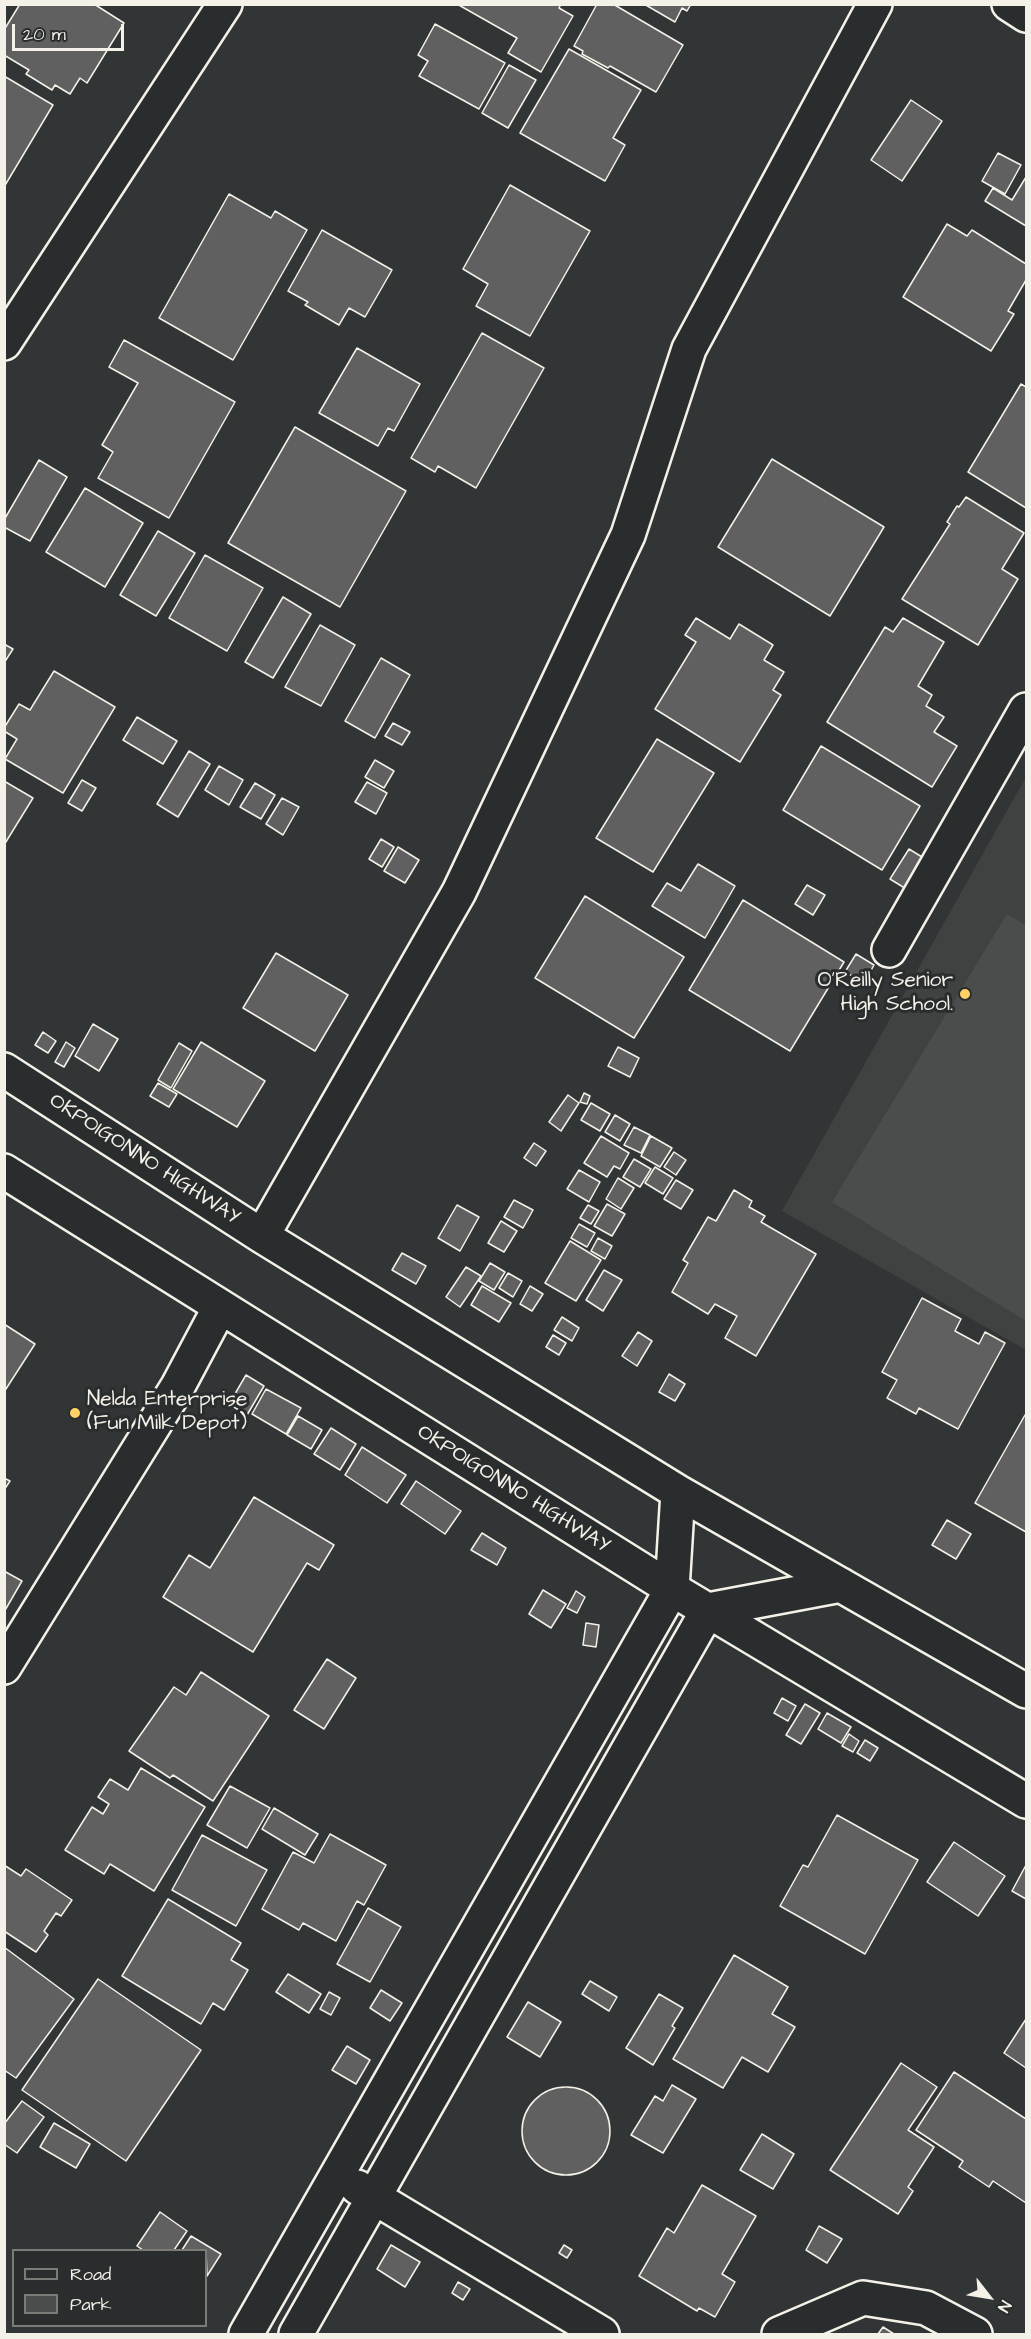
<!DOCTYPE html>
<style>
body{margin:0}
#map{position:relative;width:1031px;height:2339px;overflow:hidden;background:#323535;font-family:"Architects Daughter",sans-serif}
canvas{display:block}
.frame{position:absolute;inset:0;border:6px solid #f4f1e8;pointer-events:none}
.legend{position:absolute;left:12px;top:2249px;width:195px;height:78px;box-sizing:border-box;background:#2a2d2e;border:2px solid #7b7b78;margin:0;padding:8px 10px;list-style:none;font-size:18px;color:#f4f1e8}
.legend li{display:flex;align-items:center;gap:12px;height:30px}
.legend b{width:30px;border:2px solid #7b7b78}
.north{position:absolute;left:959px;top:2267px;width:60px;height:60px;-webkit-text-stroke:4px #2a2d2e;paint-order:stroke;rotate:121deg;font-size:16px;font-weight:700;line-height:24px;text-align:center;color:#f4f1e8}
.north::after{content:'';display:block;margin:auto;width:21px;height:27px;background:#f4f1e8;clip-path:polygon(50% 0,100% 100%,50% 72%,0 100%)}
.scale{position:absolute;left:12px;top:24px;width:112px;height:27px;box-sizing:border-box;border:3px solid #f4f1e8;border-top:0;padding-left:8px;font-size:18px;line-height:21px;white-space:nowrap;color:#f4f1e8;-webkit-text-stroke:4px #2a2d2e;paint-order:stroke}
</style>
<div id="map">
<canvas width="1031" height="2339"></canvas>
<div class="frame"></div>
<ul class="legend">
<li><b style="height:8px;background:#2a2d2e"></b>Road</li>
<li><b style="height:16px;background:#4b4d4c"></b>Park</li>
</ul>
<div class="north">N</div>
<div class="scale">20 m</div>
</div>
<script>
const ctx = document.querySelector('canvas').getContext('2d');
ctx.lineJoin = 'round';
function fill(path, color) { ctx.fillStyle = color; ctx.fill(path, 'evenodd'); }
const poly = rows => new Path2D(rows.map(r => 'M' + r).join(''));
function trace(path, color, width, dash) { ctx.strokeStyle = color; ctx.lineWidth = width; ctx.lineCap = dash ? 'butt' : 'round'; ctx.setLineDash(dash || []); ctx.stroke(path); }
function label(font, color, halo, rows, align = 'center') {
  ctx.font = font + ' "Architects Daughter",sans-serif'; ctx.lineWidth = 6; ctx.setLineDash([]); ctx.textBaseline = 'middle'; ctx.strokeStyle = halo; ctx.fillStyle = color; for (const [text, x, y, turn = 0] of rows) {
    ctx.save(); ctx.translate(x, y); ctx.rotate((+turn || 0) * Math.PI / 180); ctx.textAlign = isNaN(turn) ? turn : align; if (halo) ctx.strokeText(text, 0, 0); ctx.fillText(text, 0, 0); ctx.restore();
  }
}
const built = poly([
 [1026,777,1026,1350,782,1211]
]);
const green = poly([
 [1007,914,1026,926,1026,1321,832,1202]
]);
const building = poly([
 [20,4,94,4,124,23,87,83,80,78,70,94,55,85,52,90,26,74,29,70,4,55,4,30,20,4],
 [457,4,561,4,559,8,573,16,541,72,508,53,517,38,457,4],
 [597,4,613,4,683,45,656,92,610,66,608,68,582,54,583,51,574,46,597,4],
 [644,4,691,4,687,11,682,8,675,22,644,4],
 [435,24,505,63,479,109,419,76,428,61,418,55,435,24],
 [569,49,641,90,613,138,625,145,605,181,520,133,569,49],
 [509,65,536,80,508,128,482,113,509,65],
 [4,76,53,105,4,187,4,76],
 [911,100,942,121,902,181,871,160,911,100],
 [998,153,1021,165,1005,194,982,181,998,153],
 [1026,177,1026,226,985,201,993,188,1012,200,1026,177],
 [510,185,590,231,530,336,476,306,488,284,463,269,510,185],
 [229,194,271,218,275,211,307,230,233,360,159,318,229,194],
 [947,224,967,236,972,230,1026,264,1026,280,1008,311,1014,314,991,351,903,297,947,224],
 [322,230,392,270,365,317,349,308,339,325,305,305,308,302,288,291,322,230],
 [482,333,544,368,476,488,438,466,435,472,411,458,482,333],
 [124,340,235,402,169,518,98,478,113,452,102,445,138,383,109,367,124,340],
 [357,348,420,384,394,431,388,428,378,446,319,413,357,348],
 [1021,384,1026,387,1026,508,968,472,1021,384],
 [295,427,406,491,340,607,228,543,295,427],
 [772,459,884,527,830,616,718,547,772,459],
 [39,460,67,477,30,541,4,527,4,520,39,460],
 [85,488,143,523,105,587,46,552,85,488],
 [966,497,1024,533,1002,569,1018,579,978,645,902,599,950,524,947,522,957,506,959,507,966,497],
 [158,531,195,553,156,616,120,595,158,531],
 [205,555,263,588,227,651,169,618,205,555],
 [283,597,311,614,273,678,245,662,283,597],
 [696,618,730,639,739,624,773,645,764,660,784,672,773,690,781,695,740,762,655,709,696,642,685,635,696,618],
 [903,618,944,642,918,686,932,695,926,706,944,717,934,732,957,746,932,787,827,722,885,627,893,632,903,618],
 [320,625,355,645,321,706,285,687,320,625],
 [4,644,13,649,4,663,4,644],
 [381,658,410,675,375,738,345,721,381,658],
 [54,671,115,707,63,793,5,759,17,739,4,731,4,728,19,704,30,710,54,671],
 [137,717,177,741,163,764,123,740,137,717],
 [393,723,410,732,402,745,385,736,393,723],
 [657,739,714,773,653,872,596,838,657,739],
 [821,746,920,806,882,870,783,810,821,746],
 [189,751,210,764,178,817,157,804,189,751],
 [375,760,394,771,384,788,365,777,375,760],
 [219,766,243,780,229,805,205,790,219,766],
 [82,780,96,788,82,811,68,803,82,780],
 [4,781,33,798,4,845,4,781],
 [367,782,387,793,376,814,355,802,367,782],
 [255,783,275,795,261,819,240,807,255,783],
 [282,798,299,807,283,835,266,824,282,798],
 [381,839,394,847,382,867,369,859,381,839],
 [398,847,419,860,405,883,384,871,398,847],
 [909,849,935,865,916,895,890,879,909,849],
 [698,864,735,886,705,938,652,906,667,883,681,891,698,864],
 [807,885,825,895,813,915,795,904,807,885],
 [585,896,684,957,634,1038,535,978,585,896],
 [743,900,844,962,790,1051,689,990,743,900],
 [276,953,348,995,315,1051,243,1008,276,953],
 [856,954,874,965,864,983,845,972,856,954],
 [93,1024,118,1039,99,1071,75,1056,93,1024],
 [43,1032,56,1041,48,1053,35,1045,43,1032],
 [66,1042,75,1048,64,1067,55,1062,66,1042],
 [201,1042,265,1081,237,1127,173,1089,201,1042],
 [179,1043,192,1051,171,1088,158,1080,179,1043],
 [618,1047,639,1058,630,1077,608,1066,618,1047],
 [158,1083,177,1094,169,1107,150,1096,158,1083],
 [584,1093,590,1096,587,1104,580,1102,584,1093],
 [568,1095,579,1103,561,1131,549,1122,568,1095],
 [591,1103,610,1114,600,1131,581,1120,591,1103],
 [615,1115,630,1124,620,1141,605,1132,615,1115],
 [634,1127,650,1135,641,1153,624,1145,634,1127],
 [601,1136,629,1153,620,1169,614,1166,607,1177,584,1163,601,1136],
 [651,1136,672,1148,660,1167,641,1156,651,1136],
 [534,1143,546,1151,536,1166,524,1158,534,1143],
 [674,1152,686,1160,676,1175,664,1167,674,1152],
 [634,1159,651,1169,640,1187,623,1177,634,1159],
 [655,1167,673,1178,663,1194,645,1183,655,1167],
 [579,1170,600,1182,589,1202,567,1189,579,1170],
 [618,1178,634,1188,621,1209,606,1199,618,1178],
 [676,1180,693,1190,681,1209,664,1199,676,1180],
 [734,1190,752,1201,749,1207,765,1216,761,1222,816,1254,756,1356,725,1338,737,1316,715,1304,708,1314,672,1292,688,1263,683,1260,708,1217,716,1221,734,1190],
 [514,1200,533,1210,523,1228,504,1217,514,1200],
 [607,1204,625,1214,612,1236,594,1226,607,1204],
 [457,1205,479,1217,460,1251,438,1238,457,1205],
 [588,1205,599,1211,591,1224,580,1218,588,1205],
 [501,1221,517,1231,504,1252,488,1243,501,1221],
 [579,1224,595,1233,587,1247,571,1238,579,1224],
 [598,1238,612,1246,605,1259,591,1251,598,1238],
 [570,1241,601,1260,576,1301,545,1283,570,1241],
 [402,1253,426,1266,416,1284,392,1270,402,1253],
 [490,1263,505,1272,494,1290,479,1281,490,1263],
 [466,1267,481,1276,460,1307,446,1297,466,1267],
 [604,1270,622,1280,603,1311,586,1300,604,1270],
 [508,1273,522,1281,513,1297,499,1288,508,1273],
 [482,1286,511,1303,499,1322,471,1305,482,1286],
 [530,1286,543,1294,532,1311,520,1304,530,1286],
 [922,1298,961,1319,955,1331,979,1344,985,1332,1005,1343,958,1429,919,1408,916,1414,887,1398,897,1380,882,1372,922,1298],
 [562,1317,579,1328,572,1341,554,1330,562,1317],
 [4,1324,35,1344,4,1392,4,1324],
 [638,1332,652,1341,637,1366,622,1356,638,1332],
 [553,1335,566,1343,559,1355,546,1347,553,1335],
 [669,1374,685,1384,675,1401,659,1392,669,1374],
 [246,1375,264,1386,247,1415,229,1404,246,1375],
 [266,1389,301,1408,286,1434,252,1414,266,1389],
 [1025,1415,1026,1416,1026,1532,975,1503,1025,1415],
 [298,1416,322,1430,311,1449,287,1435,298,1416],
 [331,1428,356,1444,340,1470,314,1454,331,1428],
 [362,1447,406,1475,387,1503,345,1475,362,1447],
 [4,1478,10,1481,4,1490,4,1478],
 [416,1481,461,1511,445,1534,401,1504,416,1481],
 [254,1497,334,1545,319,1570,307,1563,253,1652,163,1597,189,1555,210,1568,254,1497],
 [947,1520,971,1534,956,1559,932,1545,947,1520],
 [482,1533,506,1548,497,1565,471,1550,482,1533],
 [4,1571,22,1581,4,1612,4,1571],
 [543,1590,566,1604,551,1628,529,1614,543,1590],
 [576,1591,585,1597,577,1613,567,1608,576,1591],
 [586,1623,599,1625,596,1647,583,1645,586,1623],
 [327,1659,356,1678,324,1729,294,1710,327,1659],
 [201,1672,269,1716,213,1801,173,1775,170,1778,129,1751,174,1687,186,1695,201,1672],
 [782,1698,796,1706,788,1721,774,1713,782,1698],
 [805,1704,820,1713,801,1744,786,1735,805,1704],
 [827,1713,851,1727,841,1743,818,1729,827,1713],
 [849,1734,859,1741,853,1752,842,1746,849,1734],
 [865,1740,878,1748,870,1761,857,1753,865,1740],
 [141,1768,205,1807,154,1891,110,1864,104,1874,65,1850,92,1807,103,1814,109,1804,98,1797,110,1779,128,1790,141,1768],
 [230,1786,270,1808,247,1848,207,1825,230,1786],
 [274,1808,318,1834,305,1855,262,1829,274,1808],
 [837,1815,918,1860,865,1954,780,1906,803,1865,808,1867,837,1815],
 [330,1834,386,1865,364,1905,357,1901,336,1941,303,1923,299,1930,262,1909,293,1852,314,1863,330,1834],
 [202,1835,267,1870,236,1926,172,1890,202,1835],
 [954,1842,1005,1876,978,1916,927,1882,954,1842],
 [4,1865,21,1876,26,1869,72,1900,61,1916,56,1913,44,1931,48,1935,36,1952,4,1931,4,1865],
 [1026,1865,1026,1899,1012,1891,1026,1865],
 [168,1899,241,1943,231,1960,248,1970,224,2010,213,2003,201,2024,122,1976,168,1899],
 [368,1908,401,1927,370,1982,337,1964,368,1908],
 [4,1947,74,1999,16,2078,4,2070,4,1947],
 [734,1955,788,1987,772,2014,795,2027,768,2072,742,2057,723,2088,673,2059,734,1955],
 [288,1974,321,1994,309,2013,276,1992,288,1974],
 [98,1979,201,2050,126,2161,22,2090,98,1979],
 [590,1981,617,1997,609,2011,582,1994,590,1981],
 [381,1990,402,2003,390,2021,370,2008,381,1990],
 [329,1992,340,1998,331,2015,320,2009,329,1992],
 [659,1994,683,2008,672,2026,675,2028,653,2065,626,2048,659,1994],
 [528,2002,561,2022,540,2057,507,2037,528,2002],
 [1026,2019,1026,2068,1004,2053,1026,2019],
 [347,2046,370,2060,356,2084,332,2070,347,2046],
 [901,2063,937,2087,908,2130,934,2147,908,2187,913,2191,898,2214,830,2170,901,2063],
 [954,2072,1026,2119,1026,2203,993,2181,989,2187,959,2167,963,2161,916,2130,954,2072],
 [672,2085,696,2099,663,2153,631,2135,655,2096,663,2101,672,2085],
 '522 2131a44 44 0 1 1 88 0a44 44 0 1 1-88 0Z',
 [22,2101,44,2117,17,2153,4,2144,4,2124,22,2101],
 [54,2123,90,2144,76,2168,40,2147,54,2123],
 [762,2134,794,2154,773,2189,740,2170,762,2134],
 [702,2185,756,2216,722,2274,735,2282,715,2317,699,2308,697,2311,639,2276,667,2228,674,2233,702,2185],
 [160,2212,187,2231,174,2250,143,2250,137,2246,160,2212],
 [819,2226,842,2239,827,2263,806,2250,819,2226],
 [191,2236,221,2254,207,2276,206,2250,182,2250,191,2236],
 [391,2245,420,2262,405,2287,377,2269,391,2245],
 [564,2245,572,2250,567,2258,559,2253,564,2245],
 [458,2282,470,2289,463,2300,452,2293,458,2282],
 [883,2327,894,2334,878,2334,883,2327]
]);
const street = poly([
 [1009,4,1026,15],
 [4,343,225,4],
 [889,950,1026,710],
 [4,1070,262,1236,678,1492,1026,1691],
 [4,1171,672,1589,1026,1801],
 [262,1236,459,892,628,535,689,349,875,4],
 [4,1667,178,1386,220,1307],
 [357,2187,602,2334],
 [246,2334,672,1589,678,1492],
 [296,2334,708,1610,841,1585],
 [779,2334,863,2298,926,2308,975,2334]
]);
const markers = [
 [965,994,6,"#ffd166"],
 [75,1413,6,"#ffd166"]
];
const poiNames = [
 ["O'Reilly Senior",953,982],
 ["High School.",953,1006],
 ["Nelda Enterprise",87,1401,"left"],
 ["(Fun Milk Depot)",87,1425,"left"]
];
const streetNames = [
 ["OKPOIGONNO HIGHWAY",144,1160,33],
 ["OKPOIGONNO HIGHWAY",513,1490,32]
];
fill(built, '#404242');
fill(green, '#4b4d4c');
fill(building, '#5f605f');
trace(building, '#f4f1e8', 1.5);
trace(street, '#f4f1e8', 38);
trace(street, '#2a2d2e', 33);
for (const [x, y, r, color] of markers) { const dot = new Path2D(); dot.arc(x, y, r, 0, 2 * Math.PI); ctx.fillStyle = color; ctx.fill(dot); trace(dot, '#2a2d2e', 2); }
label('21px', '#f4f1e8', '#2a2d2e', poiNames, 'right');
label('21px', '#f4f1e8', '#2a2d2e', streetNames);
</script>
